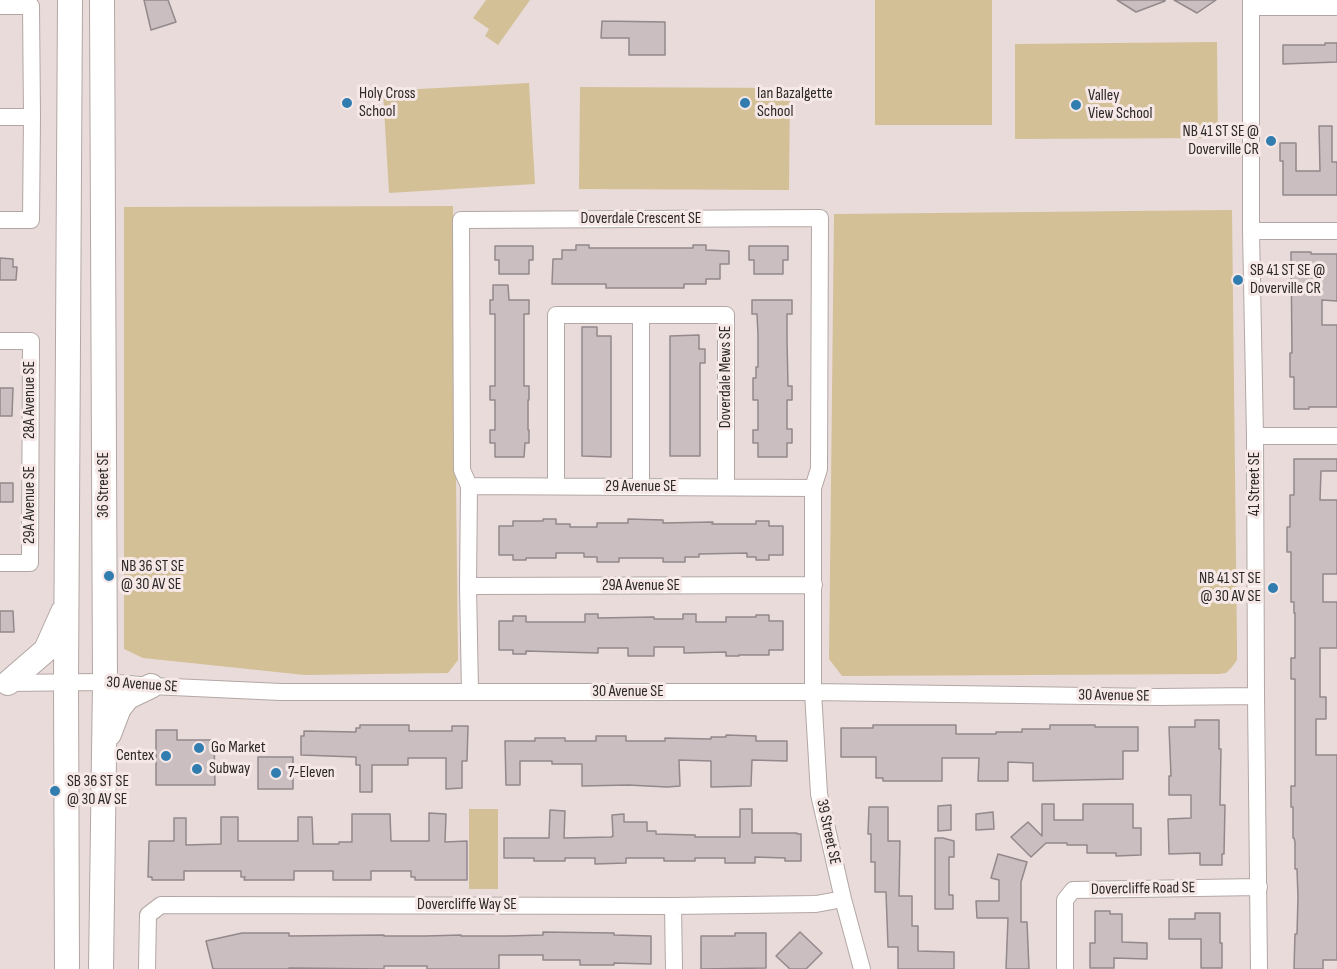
<!DOCTYPE html>
<style>
body{margin:0}
canvas{display:block;background:#e8dbd9}
</style>
<canvas width="1337" height="969"></canvas>
<script>
const ctx = document.querySelector('canvas').getContext('2d');
ctx.lineJoin = 'round';
function fill(path, color) { ctx.fillStyle = color; ctx.fill(path, 'evenodd'); }
const poly = rows => new Path2D(rows.map(r => 'M' + r).join(''));
function trace(path, color, width, dash) { ctx.strokeStyle = color; ctx.lineWidth = width; ctx.lineCap = dash ? 'butt' : 'round'; ctx.setLineDash(dash || []); ctx.stroke(path); }
function label(font, color, halo, rows, align = 'center') {
  ctx.font = font + ' "Sofia Sans Condensed",sans-serif'; ctx.lineWidth = 6; ctx.setLineDash([]); ctx.textBaseline = 'middle'; ctx.strokeStyle = halo; ctx.fillStyle = color; for (const [text, x, y, turn = 0] of rows) {
    ctx.save(); ctx.translate(x, y); ctx.rotate((+turn || 0) * Math.PI / 180); ctx.textAlign = isNaN(turn) ? turn : align; if (halo) ctx.strokeText(text, 0, 0); ctx.fillText(text, 0, 0); ctx.restore();
  }
}
const green = poly([
 [486,0,530,0,498,45,485,36,489,29,473,18],
 [875,0,992,0,992,125,875,125],
 [1217,42,1218,138,1015,139,1015,44],
 [529,83,535,184,389,193,383,91],
 [580,87,790,88,789,190,579,189],
 [453,206,458,660,448,673,305,675,143,658,124,649,124,207],
 [1232,210,1237,646,1237,660,1232,667,1226,673,1219,674,842,676,829,659,834,214],
 [469,809,498,809,498,889,469,889]
]);
const building = poly([
 [144,0,168,0,176,22,151,30,144,0],
 [1117,0,1165,0,1165,1,1136,12,1117,0],
 [1174,0,1216,0,1197,13,1174,0],
 [602,21,665,22,665,55,629,55,629,38,601,38,602,21],
 [1325,43,1337,43,1337,62,1283,64,1283,45,1325,45,1325,43],
 [1319,126,1332,126,1332,162,1337,162,1337,195,1283,195,1283,161,1280,161,1280,143,1296,143,1296,171,1320,171,1319,126],
 [576,245,589,245,589,248,693,248,693,245,706,245,706,250,729,251,729,264,720,264,720,279,706,279,706,284,684,284,684,288,606,288,606,284,552,284,553,259,562,259,562,250,576,250,576,245],
 [495,246,533,246,533,260,529,260,529,274,499,274,499,260,495,260,495,246],
 [749,246,788,246,788,260,783,260,783,274,754,274,754,260,749,260,749,246],
 [1291,252,1311,252,1311,254,1337,254,1337,301,1322,300,1322,325,1337,325,1337,407,1309,407,1309,409,1294,409,1294,377,1290,377,1290,353,1292,353,1291,252],
 [0,258,13,259,13,267,17,267,16,280,0,280,0,258],
 [493,285,508,285,509,300,529,300,529,314,524,314,524,386,529,386,529,400,528,400,528,430,529,430,529,443,525,443,524,457,495,457,495,443,490,443,490,430,495,430,495,400,490,400,490,386,495,386,495,314,490,314,490,300,493,300,493,285],
 [752,300,792,300,792,314,787,314,787,339,788,386,792,386,792,400,787,400,787,429,792,429,792,443,787,443,787,457,758,457,758,443,753,443,753,430,758,430,758,400,753,400,753,378,756,378,756,367,758,367,758,335,757,314,752,314,752,300],
 [582,327,597,327,597,336,611,336,611,457,582,456,582,327],
 [699,335,699,349,705,349,705,363,700,363,700,456,670,456,670,336,699,335],
 [0,388,13,388,12,416,0,416,0,388],
 [1294,459,1337,459,1337,471,1321,471,1320,500,1337,500,1337,574,1323,574,1323,602,1337,602,1337,648,1320,648,1320,697,1326,697,1326,719,1316,719,1316,755,1337,755,1337,960,1323,960,1323,969,1294,969,1295,934,1297,934,1298,897,1297,869,1295,869,1295,842,1294,838,1293,838,1293,807,1291,807,1291,786,1295,786,1295,679,1291,679,1291,658,1295,658,1295,613,1294,613,1294,602,1291,602,1291,552,1287,552,1287,527,1290,527,1290,495,1294,495,1294,459],
 [0,483,13,483,13,502,0,502,0,483],
 [543,519,556,519,556,524,570,524,570,527,597,527,597,523,628,523,628,519,663,520,663,523,713,522,712,524,756,524,756,521,769,521,769,526,783,526,783,555,769,555,769,560,756,560,756,557,747,557,747,553,699,554,699,557,685,557,685,562,663,562,663,558,619,558,619,562,597,562,597,557,584,557,584,553,556,553,556,558,526,558,526,560,513,560,513,555,499,555,499,526,513,526,513,521,543,521,543,519],
 [0,611,13,611,14,632,0,632,0,611],
 [585,614,598,614,598,618,654,617,654,619,683,619,683,614,696,614,696,622,726,622,726,617,756,617,756,615,769,615,769,621,783,621,783,650,769,650,769,655,739,655,739,656,726,656,726,652,684,653,684,647,654,647,654,656,628,656,628,648,598,648,598,653,526,651,526,654,513,654,513,650,499,650,499,621,513,621,513,616,526,616,526,622,585,622,585,614],
 [1195,720,1219,720,1219,749,1221,749,1220,805,1225,805,1224,854,1222,854,1222,865,1200,865,1200,853,1169,854,1168,819,1191,818,1191,795,1169,795,1169,776,1171,776,1169,727,1195,727,1195,720],
 [360,725,409,725,409,731,452,731,452,726,468,726,467,761,462,761,462,788,446,789,446,758,408,758,408,765,372,765,372,792,360,792,360,765,356,765,356,757,301,755,301,736,304,736,304,731,356,732,356,728,360,728,360,725],
 [873,725,956,725,956,734,996,734,996,732,1022,732,1022,729,1050,729,1050,725,1095,725,1095,727,1138,727,1138,751,1123,751,1123,779,1033,781,1033,763,1008,762,1008,781,978,781,979,758,942,758,942,781,883,781,883,778,876,778,876,757,841,757,841,728,873,728,873,725],
 [156,730,177,730,177,740,214,740,215,785,156,785,156,730],
 [726,735,756,736,756,741,787,741,787,761,752,760,751,786,711,787,711,761,679,760,680,786,667,787,628,785,582,786,582,764,552,764,552,761,520,761,520,785,506,785,505,741,535,741,535,738,565,738,565,741,596,741,596,736,626,736,626,741,665,741,665,738,711,739,711,737,726,737,726,735],
 [258,757,293,757,293,789,258,789,258,757],
 [1042,804,1054,804,1054,820,1083,820,1083,804,1133,804,1133,828,1141,828,1141,855,1116,856,1116,853,1087,853,1087,845,1067,845,1067,843,1046,843,1031,857,1011,837,1028,822,1042,836,1042,804],
 [951,805,951,830,938,831,938,806,951,805],
 [869,807,888,807,888,841,900,841,899,896,912,896,912,926,918,926,918,951,954,952,954,969,898,969,898,947,888,947,886,892,875,892,875,862,871,862,871,834,868,834,869,807],
 [740,809,752,809,752,833,797,833,797,834,801,834,801,861,785,861,785,858,755,857,755,863,725,863,725,858,695,858,695,861,664,861,664,858,626,858,626,863,595,864,595,858,565,858,565,861,534,861,534,858,504,858,504,838,549,838,550,810,565,811,564,838,611,837,613,836,612,815,624,814,624,822,647,822,647,831,656,831,656,834,695,835,695,837,740,837,740,809],
 [993,812,994,829,976,830,976,814,993,812],
 [429,813,446,814,445,842,467,841,467,880,415,880,415,877,411,877,411,871,371,871,371,880,333,880,333,871,294,871,294,880,244,880,245,877,241,877,241,871,184,871,184,880,152,880,152,877,148,877,149,841,174,841,174,818,186,818,186,845,221,844,221,817,238,817,238,841,298,841,298,817,312,817,313,844,339,844,339,842,352,842,352,814,390,814,391,841,429,841,429,813],
 [935,838,943,838,954,841,954,857,949,857,949,895,953,895,953,909,935,909,935,838],
 [998,854,1027,862,1021,882,1021,922,1027,922,1029,969,1006,969,1008,918,977,918,976,901,999,901,999,880,991,878,998,854],
 [1095,911,1110,911,1110,914,1122,914,1122,942,1147,943,1147,959,1114,958,1114,968,1090,968,1090,943,1095,943,1095,911],
 [1195,913,1220,913,1220,943,1222,943,1222,968,1201,968,1201,939,1169,939,1169,919,1195,919,1195,913],
 [543,932,614,933,614,935,651,936,651,964,614,963,614,965,580,965,580,960,543,960,543,955,499,955,499,969,427,969,427,966,384,966,384,969,289,968,289,969,213,969,206,941,242,933,289,933,289,936,384,935,384,936,426,936,461,935,461,936,507,936,543,935,543,932],
 [800,932,822,953,806,969,790,969,776,956,800,932],
 [735,933,766,933,766,968,701,969,701,936,735,936,735,933]
]);
const minor = poly([
 [1251,0,1251,231,1255,436,1256,696,1259,969],
 [0,6,31,6,32,117,31,220,0,220],
 [1251,7,1337,7],
 [0,117,32,117],
 [1251,231,1337,231],
 [0,341,31,341,30,563,0,563],
 [1255,436,1337,436],
 [469,486,813,488],
 [556,486,556,315,726,315,726,487],
 [641,487,641,315],
 [468,586,814,585],
 [4,683,105,682,151,686,281,692,813,692,1158,697,1256,696],
 [470,692,468,586,469,486,462,470,461,220,820,218,819,469,813,488,813,692,819,794,843,899,862,969],
 [673,906,674,969],
 [147,969,148,915,161,905,673,906,816,904,843,899],
 [1065,969,1065,900,1073,890,1259,887]
]);
const secondary = poly([
 [8,683,46,650,63,612],
 [109,734,119,708,128,697,151,686],
 [67,969,66,681,70,0],
 [101,969,105,682,102,0]
]);
const markers = [
 [347,103,6,"#317db0"],
 [745,103,6,"#317db0"],
 [1076,105,6,"#317db0"],
 [1271,141,6,"#317db0"],
 [1238,280,6,"#317db0"],
 [109,576,6,"#317db0"],
 [1273,588,6,"#317db0"],
 [199,748,6,"#317db0"],
 [166,756,6,"#317db0"],
 [197,769,6,"#317db0"],
 [276,773,6,"#317db0"],
 [55,791,6,"#317db0"]
];
const poiNames = [
 ["Holy Cross",359,94],
 ["School",359,112],
 ["Ian Bazalgette",757,94],
 ["School",757,112],
 ["Valley",1088,96],
 ["View School",1088,114],
 ["NB 41 ST SE @",1259,132,"right"],
 ["Doverville CR",1259,150,"right"],
 ["SB 41 ST SE @",1250,271],
 ["Doverville CR",1250,289],
 ["NB 36 ST SE",121,567],
 ["@ 30 AV SE",121,585],
 ["NB 41 ST SE",1261,579,"right"],
 ["@ 30 AV SE",1261,597,"right"],
 ["Go Market",211,748],
 ["Centex",154,756,"right"],
 ["Subway",209,769],
 ["7-Eleven",288,773],
 ["SB 36 ST SE",67,782],
 ["@ 30 AV SE",67,800]
];
const streetNames = [
 ["Doverdale Crescent SE",641,219],
 ["Doverdale Mews SE",726,377,-90],
 ["28A Avenue SE",30,400,-90],
 ["41 Street SE",1255,484,-90],
 ["36 Street SE",104,485,-90],
 ["29 Avenue SE",641,487],
 ["29A Avenue SE",30,505,-90],
 ["29A Avenue SE",641,586],
 ["30 Avenue SE",142,685,4],
 ["30 Avenue SE",628,692],
 ["30 Avenue SE",1114,696,1],
 ["39 Street SE",828,832,78],
 ["Dovercliffe Road SE",1143,889,-1],
 ["Dovercliffe Way SE",467,905]
];
fill(green, '#d3c097');
fill(building, '#cabec1');
trace(building, '#93888b', 1.5);
trace(minor, '#b3a7a5', 18);
trace(secondary, '#b3a7a5', 26);
trace(minor, '#fff', 16);
trace(secondary, '#fff', 24);
for (const [x, y, r, color] of markers) { const dot = new Path2D(); dot.arc(x, y, r, 0, 2 * Math.PI); ctx.fillStyle = color; ctx.fill(dot); trace(dot, '#f5e8e7', 2); }
label('16px', '#2c2827', '#f5e8e7', poiNames, 'left');
label('16px', '#2c2827', '#f5e8e7', streetNames);
</script>
